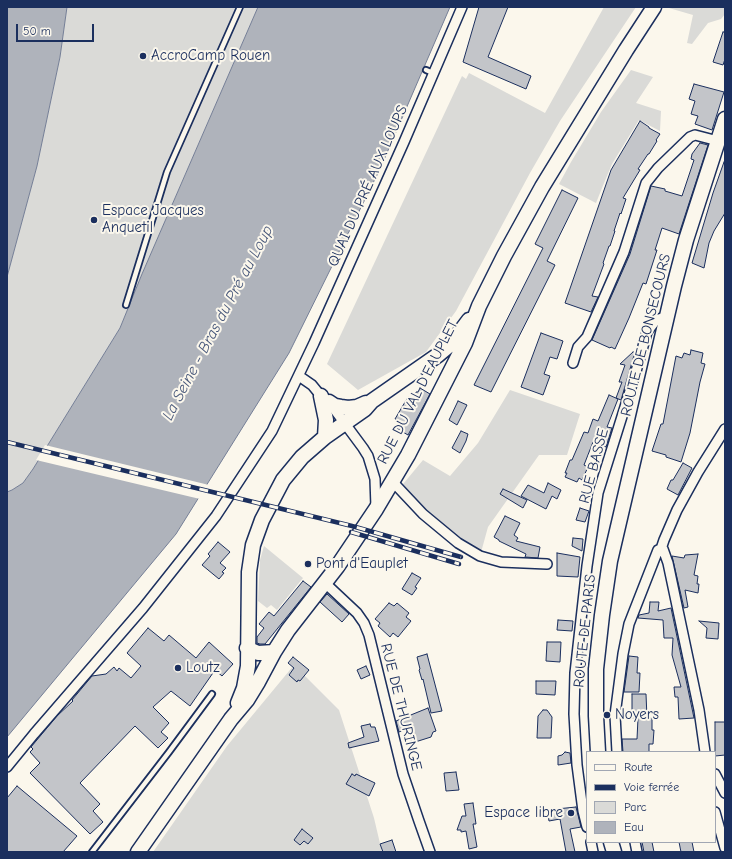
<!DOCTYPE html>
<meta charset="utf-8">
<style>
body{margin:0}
#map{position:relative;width:732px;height:859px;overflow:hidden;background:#fbf7ec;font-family:"Comic Neue",sans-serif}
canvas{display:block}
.frame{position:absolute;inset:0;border:8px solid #1b2f5e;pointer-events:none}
.legend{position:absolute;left:586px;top:751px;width:130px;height:92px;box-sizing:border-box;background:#fbf7ec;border:1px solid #a1a7b3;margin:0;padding:5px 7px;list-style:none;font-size:12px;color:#1b2f5e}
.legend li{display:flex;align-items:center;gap:8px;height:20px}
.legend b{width:20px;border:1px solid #a1a7b3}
.scale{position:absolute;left:16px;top:24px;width:78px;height:18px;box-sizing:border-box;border:2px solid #1b2f5e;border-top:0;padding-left:5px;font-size:12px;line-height:14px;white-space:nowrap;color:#1b2f5e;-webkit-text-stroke:3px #fbf7ec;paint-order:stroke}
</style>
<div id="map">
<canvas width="732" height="859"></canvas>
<div class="frame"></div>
<ul class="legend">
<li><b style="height:5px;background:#fbf7ec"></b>Route</li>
<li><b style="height:5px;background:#1b2f5e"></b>Voie ferrée</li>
<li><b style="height:11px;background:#dadad7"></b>Parc</li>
<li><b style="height:11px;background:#afb3bb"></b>Eau</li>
</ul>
<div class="scale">50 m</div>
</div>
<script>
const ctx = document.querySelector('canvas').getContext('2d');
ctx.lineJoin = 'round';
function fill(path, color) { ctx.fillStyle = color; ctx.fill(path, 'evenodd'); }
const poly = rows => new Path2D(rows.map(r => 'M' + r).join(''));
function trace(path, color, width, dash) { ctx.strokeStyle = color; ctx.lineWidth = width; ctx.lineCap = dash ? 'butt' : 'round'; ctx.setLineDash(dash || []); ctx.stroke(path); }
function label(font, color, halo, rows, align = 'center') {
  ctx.font = font + ' "Comic Neue",sans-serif'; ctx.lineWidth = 4; ctx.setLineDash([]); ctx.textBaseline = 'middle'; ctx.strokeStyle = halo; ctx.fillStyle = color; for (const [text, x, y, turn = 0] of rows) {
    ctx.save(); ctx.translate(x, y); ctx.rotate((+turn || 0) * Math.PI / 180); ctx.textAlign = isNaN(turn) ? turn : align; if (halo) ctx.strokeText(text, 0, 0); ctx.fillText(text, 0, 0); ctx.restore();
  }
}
const green = poly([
 [67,7,258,7,142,274,120,328,33,469,23,483,12,490,7,492,7,277,37,166,60,57],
 [604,7,636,7,560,121,530,173,456,311,426,352,358,390,327,364,462,76,466,79,469,73,545,113],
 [670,7,725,7,725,14,721,19,708,23,692,44,687,43,693,15,669,8],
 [631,70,653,77,636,103,661,111,660,131,639,120,612,164,602,188,596,203,559,184,571,162,601,112],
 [510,390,580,414,567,455,539,455,488,527,480,556,399,489,423,460,450,476,478,443],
 [264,546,303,578,277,610,271,605,267,608,258,601,260,560],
 [294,665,339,710,374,818,382,852,153,852,227,746]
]);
const water = poly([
 [7,7,67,7,60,57,37,166,7,277,7,7],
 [258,7,450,7,380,169,289,353,176,534,7,737,7,492,12,490,23,483,33,469,120,328,142,274,258,7]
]);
const pier = poly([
 [45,445,209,485,200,499,36,460]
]);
const building = poly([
 [479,7,508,7,488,57,531,76,526,89,463,62,479,7],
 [723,32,725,32,725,59,723,65,713,62,723,32],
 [694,84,724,92,712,130,695,124,698,116,691,114,695,101,689,99,694,84],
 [640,121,649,127,649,128,660,134,656,140,657,141,649,154,648,154,638,169,640,170,623,198,626,199,621,214,620,213,614,231,615,231,610,246,609,246,603,263,604,264,592,296,598,297,591,312,565,303,611,170,640,121],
 [700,143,708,145,679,234,662,228,655,250,657,250,646,284,643,283,629,318,615,349,611,347,610,348,592,340,630,254,651,186,665,189,665,191,682,196,694,160,691,159,692,154,700,143],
 [724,162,725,162,725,213,714,231,709,243,704,268,692,263,713,193,724,162],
 [562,190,578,198,547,261,555,265,491,392,474,385,543,248,535,244,562,190],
 [541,333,563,341,557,359,550,357,544,374,550,376,543,395,521,387,541,333],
 [691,350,703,353,701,363,705,364,700,382,690,433,681,462,666,457,666,455,652,451,661,424,663,424,676,356,682,358,684,353,690,355,691,350],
 [633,352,635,352,621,400,616,398,622,382,619,382,625,365,620,364,633,352],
 [420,388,430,394,408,435,396,428,400,422,395,419,408,397,413,399,416,392,418,392,420,388],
 [609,395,618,399,607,427,612,428,606,447,593,442,584,465,588,467,582,480,579,478,577,482,565,477,567,473,565,473,570,460,572,460,584,432,588,433,593,419,598,421,609,395],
 [458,401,467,405,457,425,449,420,458,401],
 [461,431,468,434,466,441,460,453,452,448,461,431],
 [683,463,692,468,678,495,667,489,671,480,673,480,683,463],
 [548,483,561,490,557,499,552,496,546,509,521,496,528,485,544,493,548,483],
 [503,489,527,500,523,508,500,494,503,489],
 [580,508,589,511,585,522,576,520,580,508],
 [505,516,520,523,514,535,518,538,516,541,540,547,538,558,525,557,526,554,499,541,499,540,494,537,505,516],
 [573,538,583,539,582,551,572,546,573,538],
 [218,542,230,552,220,563,226,568,222,572,224,573,219,579,202,565,210,556,208,554,218,542],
 [557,553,580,557,578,577,557,576,557,553],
 [698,554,694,575,698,576,697,584,699,584,698,593,685,590,688,607,684,608,672,556,684,558,685,555,698,554],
 [412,573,421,578,415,587,417,588,412,595,402,589,412,573],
 [303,581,311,587,265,644,260,644,257,643,257,637,264,628,259,624,269,612,274,616,303,581],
 [327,594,349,614,342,622,320,602,327,594],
 [650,602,659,602,658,611,671,608,694,718,679,719,678,697,675,697,674,687,681,687,672,655,673,638,664,638,663,620,638,618,639,615,649,613,650,602],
 [389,603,394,606,397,603,409,613,406,617,411,621,398,637,393,633,390,637,378,626,380,623,375,619,389,603],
 [558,620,573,621,572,631,557,630,558,620],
 [699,621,719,623,718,639,706,638,707,628,699,621],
 [148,628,164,641,169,635,196,658,209,642,233,664,222,676,215,670,190,706,171,691,153,707,169,723,161,732,168,738,158,748,135,726,80,783,100,804,93,811,103,822,90,834,30,773,40,763,30,752,33,749,31,747,57,716,73,701,72,700,92,676,106,674,114,667,117,671,119,668,131,678,141,666,127,653,148,628],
 [547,642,561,642,560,662,546,661,547,642],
 [427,654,442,711,431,713,423,679,422,680,419,670,420,669,417,657,427,654],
 [629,656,638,657,637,673,640,673,639,692,624,692,629,656],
 [293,657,309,670,300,681,298,680,297,682,289,675,294,668,288,663,293,657],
 [366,666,370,675,361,679,357,670,366,666],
 [536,681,556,681,555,695,536,694,536,681],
 [632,694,646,694,647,718,652,718,652,730,654,730,653,744,649,744,649,752,623,752,622,739,637,739,638,718,632,718,632,694],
 [428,708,436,731,433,732,431,737,412,743,407,729,399,732,396,721,428,708],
 [543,710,547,710,552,717,551,738,537,738,538,716,543,710],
 [715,722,725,722,725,755,715,756,715,722],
 [370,724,371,727,375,727,379,741,349,748,348,743,364,737,361,726,370,724],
 [565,752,570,753,571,763,558,765,558,756,562,755,565,752],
 [456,772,459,790,446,791,444,773,456,772],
 [352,774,355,776,356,774,375,783,369,796,346,784,352,774],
 [17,786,77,836,63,852,7,852,7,798,17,786],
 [473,803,476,824,473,824,477,847,469,849,466,831,461,832,461,830,457,830,462,816,466,816,464,804,473,803],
 [576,807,581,827,570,829,575,852,566,852,560,819,549,821,547,810,576,807],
 [302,829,313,838,308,844,304,841,300,845,294,840,302,829],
 [392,840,396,852,383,852,380,844,392,840],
 [642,842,652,842,654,852,644,852,642,842],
 [679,842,692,842,694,852,681,852,679,842]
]);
const lane = poly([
 [426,70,433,73],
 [126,305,167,172,240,7],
 [92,852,169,752,212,694]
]);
const street = poly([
 [573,363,578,347,587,337,624,252,646,183,658,168,690,137,695,135,718,141],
 [299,376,312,385,321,396,329,402,363,448,368,456,375,479,376,507],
 [392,481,423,514,458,543,480,556,501,562,547,564],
 [661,549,663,549,668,563,699,710,705,752],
 [325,583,357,613,364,623,369,635,403,774,419,821,430,852],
 [617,752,615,715,623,654,629,624,658,550,661,549,664,540,677,510,698,472,725,429],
 [7,767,34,734,143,608,216,516,272,431,314,343,404,142,462,7],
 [715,774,725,793],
 [715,812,725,848],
 [587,827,583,811,577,765,574,714,575,673,587,566,598,493,635,375,647,332,656,320,668,316],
 [591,842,593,852],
 [635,842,637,852]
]);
const primary = poly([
 [321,396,326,420,325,437],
 [329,402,335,406,341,407,348,408,357,407,366,403],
 [247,648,258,653,274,652],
 [238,703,244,688,248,666,249,572,253,545,262,520,283,480,302,457,325,437,365,409,372,401,438,355,451,344,469,320],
 [598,752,596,716,596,669,602,615,610,561,674,286,686,240,725,119],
 [611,842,614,852],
 [138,852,231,719,247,700,258,682,274,652,288,630,337,567,376,509,408,455,465,343,479,306,504,256,542,187,626,50,654,7]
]);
const rail = poly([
 [7,442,352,526,461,557],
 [351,532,459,564]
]);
const markers = [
 [143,56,4,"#1b2f5e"],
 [94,220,4,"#1b2f5e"],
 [308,564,4,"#1b2f5e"],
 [178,668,4,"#1b2f5e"],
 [607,715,4,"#1b2f5e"],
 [571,813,4,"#1b2f5e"]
];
const poiNames = [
 ["AccroCamp Rouen",151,56],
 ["Espace Jacques",102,211],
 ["Anquetil",102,228],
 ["Pont d'Eauplet",316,564],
 ["Loutz",186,668],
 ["Noyers",615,715],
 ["Espace libre",563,813,"right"]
];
const streetNames = [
 ["QUAI DU PRÉ AUX LOUPS",368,186,-66],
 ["ROUTE DE BONSECOURS",646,335,-76],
 ["RUE DU VAL D'EAUPLET",418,392,-63],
 ["RUE BASSE",594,466,-75],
 ["ROUTE DE PARIS",585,631,-84],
 ["RUE DE THURINGE",401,707,76]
];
const waterNames = [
 ["La Seine - Bras du Pré au Loup",218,323,-62]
];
fill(green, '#dadad7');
fill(water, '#afb3bb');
trace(water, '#747e96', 1);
fill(pier, '#fbf7ec');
fill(building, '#c3c5c9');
trace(building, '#1b2f5e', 1);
trace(lane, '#1b2f5e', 8);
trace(street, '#1b2f5e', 12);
trace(primary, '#1b2f5e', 17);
trace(lane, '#fbf7ec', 4.5);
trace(street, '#fbf7ec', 9);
trace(primary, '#fbf7ec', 14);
trace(rail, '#1b2f5e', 4.5);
trace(rail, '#fbf7ec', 3, [9]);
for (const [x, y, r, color] of markers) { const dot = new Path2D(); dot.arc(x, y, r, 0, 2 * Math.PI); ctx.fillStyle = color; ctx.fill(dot); trace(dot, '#fbf7ec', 1.5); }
label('15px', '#1b2f5e', '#fbf7ec', poiNames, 'left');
label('15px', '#1b2f5e', '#fbf7ec', streetNames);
label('italic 16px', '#47577a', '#fbf7ec', waterNames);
</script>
